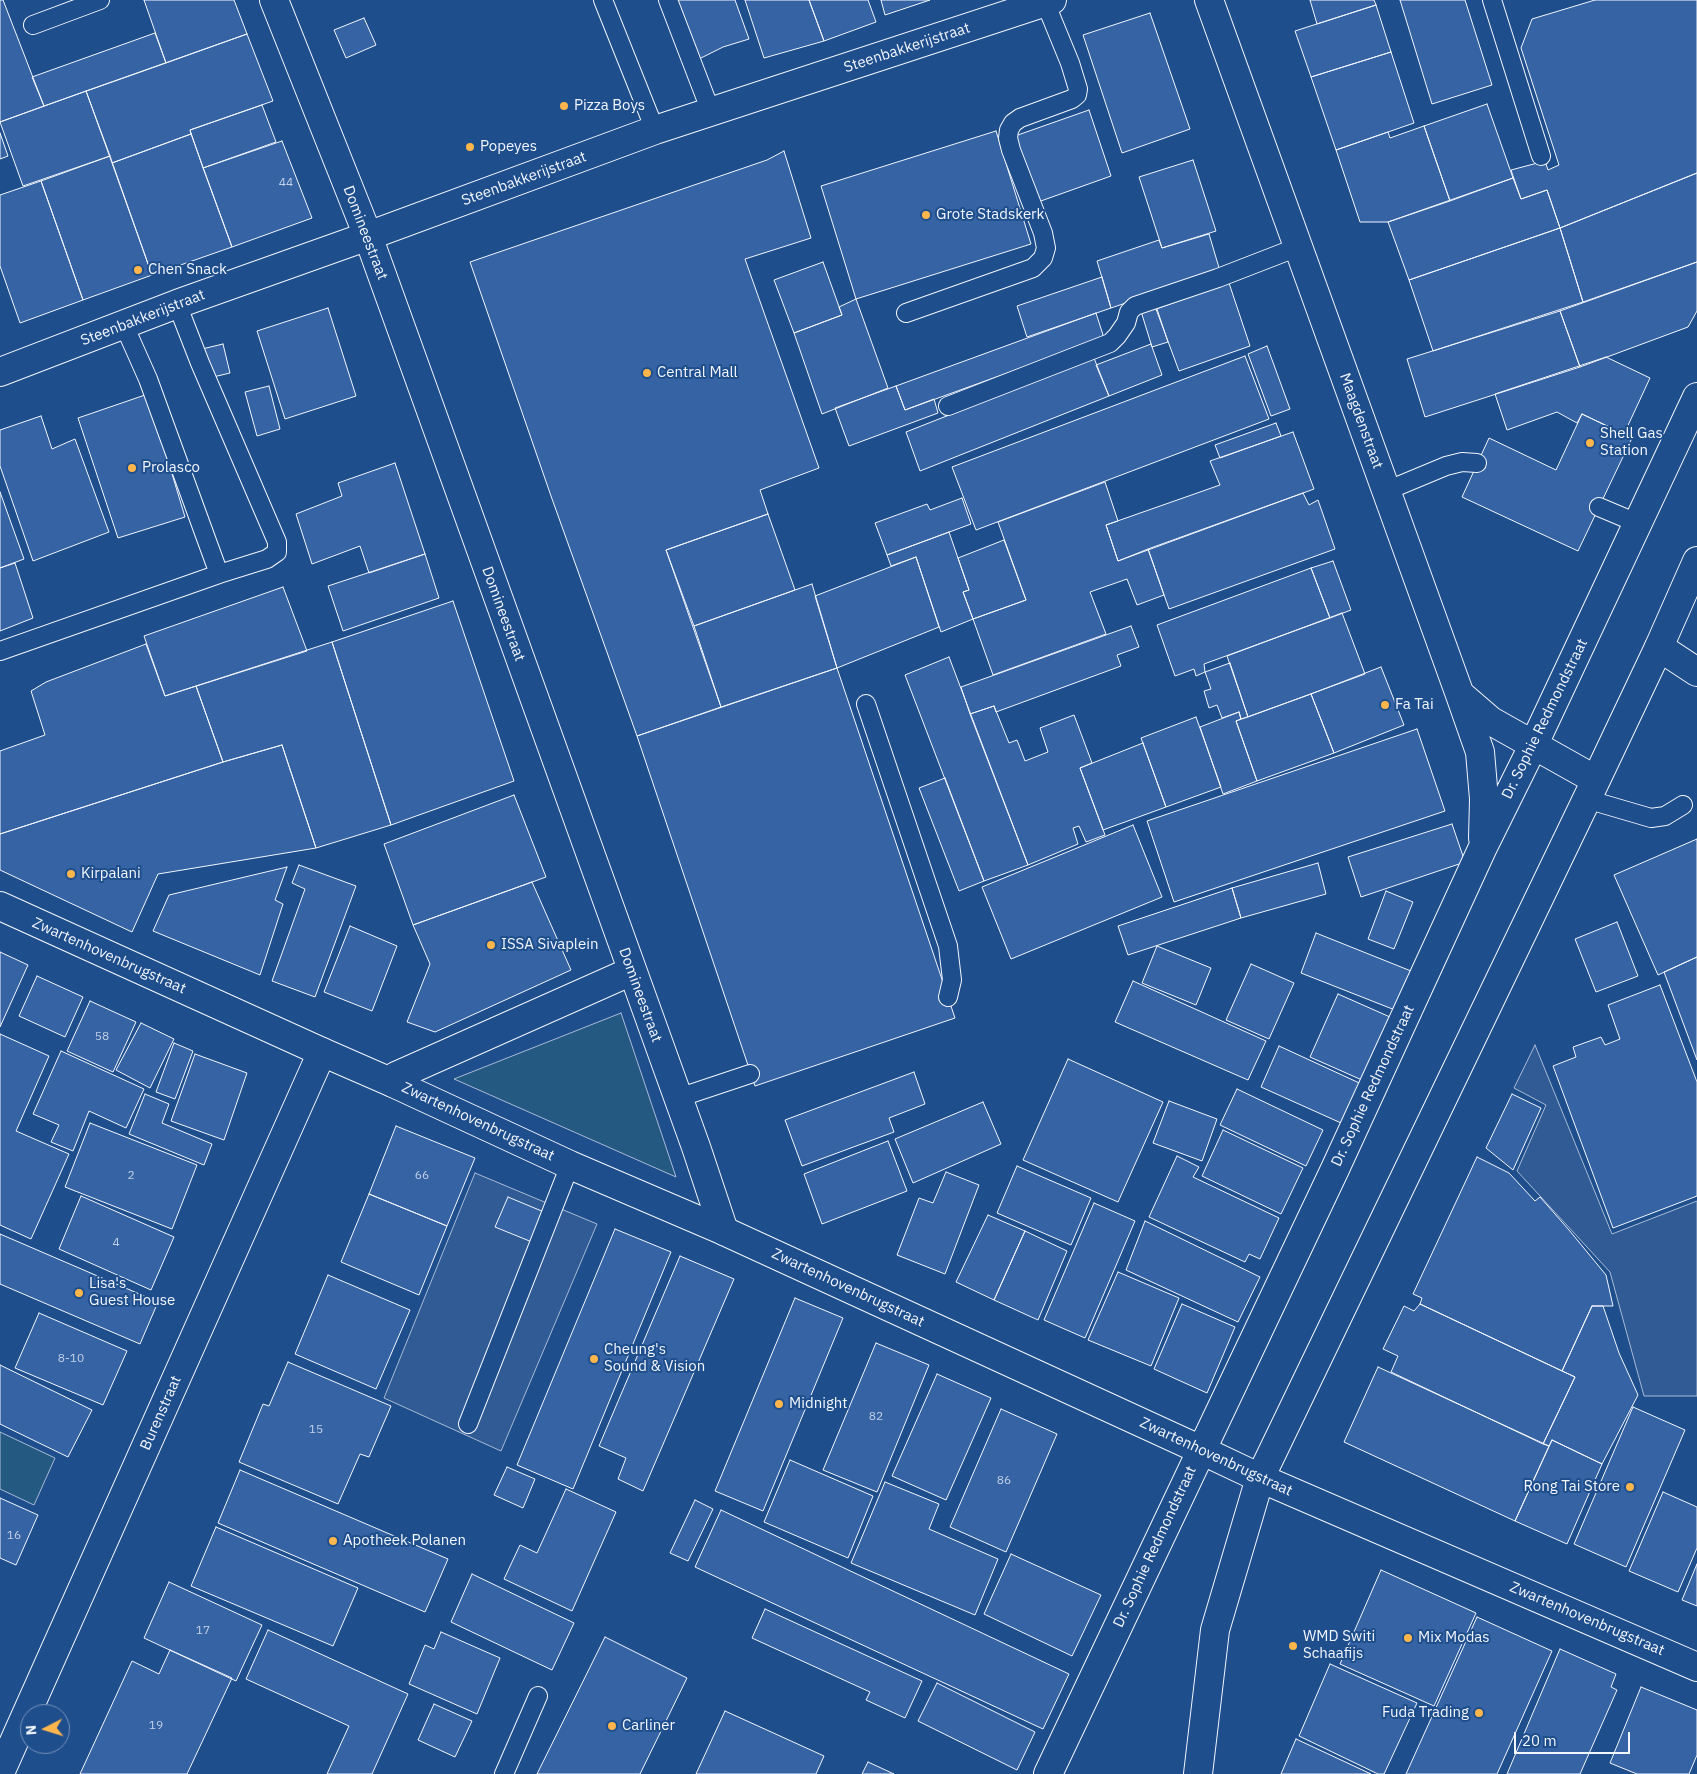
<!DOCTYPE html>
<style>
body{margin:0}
#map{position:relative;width:1697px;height:1774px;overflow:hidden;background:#1f4e8c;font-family:"IBM Plex Sans",sans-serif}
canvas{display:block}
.north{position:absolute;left:20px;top:1704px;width:50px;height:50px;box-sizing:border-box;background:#1f4e8c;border:1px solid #7391ba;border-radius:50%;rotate:265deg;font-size:14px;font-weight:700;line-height:20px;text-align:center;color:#f2f6ff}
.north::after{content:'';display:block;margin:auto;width:18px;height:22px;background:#ffb74d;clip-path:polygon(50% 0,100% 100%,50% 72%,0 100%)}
.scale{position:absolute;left:1514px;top:1732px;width:116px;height:22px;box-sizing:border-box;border:2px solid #f2f6ff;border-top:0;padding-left:6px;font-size:15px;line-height:18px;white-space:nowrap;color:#f2f6ff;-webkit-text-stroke:4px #1f4e8c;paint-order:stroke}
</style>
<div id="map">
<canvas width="1697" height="1774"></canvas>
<div class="north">N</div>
<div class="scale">20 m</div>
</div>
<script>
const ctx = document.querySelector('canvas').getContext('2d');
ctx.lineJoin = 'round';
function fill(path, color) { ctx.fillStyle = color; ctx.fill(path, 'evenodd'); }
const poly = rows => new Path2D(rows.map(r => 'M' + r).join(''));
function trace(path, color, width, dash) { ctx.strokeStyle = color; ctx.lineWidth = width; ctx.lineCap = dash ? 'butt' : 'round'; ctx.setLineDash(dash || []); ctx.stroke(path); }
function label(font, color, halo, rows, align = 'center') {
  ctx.font = font + ' "IBM Plex Sans",sans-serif'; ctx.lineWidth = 4; ctx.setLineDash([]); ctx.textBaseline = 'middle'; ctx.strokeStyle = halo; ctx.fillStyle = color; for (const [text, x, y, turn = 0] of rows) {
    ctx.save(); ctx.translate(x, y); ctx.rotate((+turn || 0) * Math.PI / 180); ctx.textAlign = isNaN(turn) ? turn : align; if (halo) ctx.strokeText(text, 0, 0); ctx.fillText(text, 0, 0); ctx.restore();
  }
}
const green = poly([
 [621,1013,676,1177,454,1079,621,1013],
 [0,1432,55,1458,34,1505,0,1489,0,1432]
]);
const parking = poly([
 [1535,1045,1612,1234,1697,1201,1697,1396,1644,1396,1610,1272,1517,1171,1546,1105,1514,1088,1535,1045],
 [475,1173,597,1224,501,1451,384,1398,475,1173]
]);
const building = poly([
 [0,0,3,0,44,106,0,122,0,0],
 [144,0,234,0,247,34,166,63,144,0],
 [675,0,735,0,749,39,723,47,697,60,675,0],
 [745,0,809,0,824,41,764,58,745,0],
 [809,0,868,0,876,22,824,41,809,0],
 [881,0,930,0,885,15,881,0],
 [1310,0,1374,0,1376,5,1317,24,1310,0],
 [1400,0,1465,0,1492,85,1432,104,1400,0],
 [1595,0,1697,0,1697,173,1560,228,1547,190,1521,199,1511,170,1545,161,1548,170,1559,165,1521,48,1532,19,1595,0],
 [1376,5,1391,52,1311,77,1295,31,1376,5],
 [1150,13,1190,129,1122,153,1083,35,1150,13],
 [364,18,376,45,346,58,334,30,364,18],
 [155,33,166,63,44,106,32,77,155,33],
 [247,34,273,101,190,130,191,134,112,163,86,91,247,34],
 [1391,52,1414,123,1336,150,1311,77,1391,52],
 [86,91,110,156,23,186,0,122,86,91],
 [1487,104,1513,178,1450,201,1424,126,1487,104],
 [262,105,276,142,203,168,190,130,262,105],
 [1089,110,1111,176,1038,202,1015,136,1089,110],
 [1424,126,1450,201,1388,222,1360,222,1336,150,1388,132,1390,138,1424,126],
 [996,131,1031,244,856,299,821,186,996,131],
 [0,133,8,156,0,159,0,133],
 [191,134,232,247,152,275,112,163,191,134],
 [282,141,312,218,232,247,203,168,282,141],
 [784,151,811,238,745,259,819,468,760,490,768,514,666,550,721,707,637,736,551,496,470,262,767,160,784,151],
 [110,156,152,275,83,300,41,181,110,156],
 [1193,160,1216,231,1162,248,1139,177,1193,160],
 [1697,173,1697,262,1583,302,1560,228,1697,173],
 [1513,178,1521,199,1547,190,1560,228,1409,280,1388,222,1513,178],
 [41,181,83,300,20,323,0,266,0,195,41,181],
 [1560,228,1583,302,1433,351,1409,280,1560,228],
 [1209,234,1220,271,1111,308,1097,261,1159,240,1162,248,1209,234],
 [823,262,842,315,794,333,774,280,823,262],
 [1697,262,1697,311,1688,327,1580,367,1560,311,1697,262],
 [1102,277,1111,308,1027,337,1017,306,1102,277],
 [1229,283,1250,346,1179,371,1156,309,1229,283],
 [856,299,888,388,822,414,794,333,842,315,839,307,856,299],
 [1155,303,1168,342,1152,347,1140,308,1155,303],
 [328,308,356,396,285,419,257,331,328,308],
 [1560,311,1580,367,1425,417,1407,359,1560,311],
 [1096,313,1104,338,905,410,896,386,1096,313],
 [223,344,230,373,209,378,202,349,223,344],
 [1151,344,1162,375,1109,396,1096,365,1151,344],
 [1267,346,1290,409,1271,416,1248,354,1267,346],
 [1245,356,1269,419,976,530,952,467,1245,356],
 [1606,357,1650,378,1624,434,1582,414,1577,423,1557,412,1507,430,1495,394,1606,357],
 [1094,358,1109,396,920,471,906,432,1094,358],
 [269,386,280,429,257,436,245,392,269,386],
 [896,386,905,410,934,399,938,413,849,446,835,408,896,386],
 [148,394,185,517,118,538,78,418,148,394],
 [1582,414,1632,438,1578,551,1462,497,1489,438,1556,470,1582,414],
 [41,416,52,449,75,439,109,532,33,561,0,466,0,430,41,416],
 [1276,423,1281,436,1220,458,1215,445,1276,423],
 [1293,432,1314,489,1118,561,1106,525,1220,485,1210,461,1293,432],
 [395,463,425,554,369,573,360,546,312,564,296,514,342,496,338,483,395,463],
 [1105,482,1118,521,1106,525,1118,561,1148,549,1164,595,1137,605,1127,579,1090,592,1106,634,993,675,973,619,1026,600,998,522,1105,482],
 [0,492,24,559,0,568,0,492],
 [1303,493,1309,505,1318,500,1335,549,1169,609,1148,549,1303,493],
 [962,498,971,524,887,555,875,523,927,504,930,510,962,498],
 [768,514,795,590,694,626,666,550,768,514],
 [949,532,969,590,963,592,973,619,941,632,916,557,891,566,887,555,949,532],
 [1004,540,1026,600,973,619,963,592,969,590,958,558,1004,540],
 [425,554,439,598,343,631,328,586,425,554],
 [916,557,939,627,837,668,815,596,916,557],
 [1333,561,1351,610,1330,618,1311,568,1333,561],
 [15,563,33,618,0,631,0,568,15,563],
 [1311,568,1330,618,1204,664,1205,672,1196,676,1194,669,1175,676,1157,625,1311,568],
 [812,584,837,668,721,707,694,626,812,584],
 [283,587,307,651,165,696,144,636,283,587],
 [453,601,514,781,391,825,332,642,453,601],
 [1342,613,1365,674,1248,717,1227,656,1342,613],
 [1131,626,1139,647,1117,655,1121,666,996,712,994,706,970,714,961,687,1131,626],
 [332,642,391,825,316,848,282,745,223,762,196,686,332,642],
 [146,644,165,696,196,686,223,762,0,834,0,751,45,735,31,691,46,682,146,644],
 [949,657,1028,865,984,881,905,675,949,657],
 [1230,663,1248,717,1241,719,1239,712,1222,718,1217,705,1209,708,1204,691,1211,689,1205,672,1230,663],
 [1381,667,1404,725,1334,753,1311,694,1381,667],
 [837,668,955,1018,755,1086,637,736,837,668],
 [1311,694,1334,753,1257,781,1236,721,1311,694],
 [994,706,1009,743,1017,740,1025,761,1048,752,1040,728,1074,715,1092,763,1080,768,1105,835,1086,842,1079,826,1073,828,1078,844,1028,865,970,714,994,706],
 [1239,712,1241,719,1236,721,1257,781,1223,794,1200,727,1239,712],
 [1196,717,1221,787,1166,807,1141,738,1196,717],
 [1417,729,1445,811,1174,902,1147,821,1417,729],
 [1143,743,1166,807,1103,830,1080,768,1143,743],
 [282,745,316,848,158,874,132,932,0,870,0,834,223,762,282,745],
 [945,778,984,881,959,891,919,788,945,778],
 [514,795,546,877,413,925,384,844,514,795],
 [1452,824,1465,862,1361,897,1348,857,1452,824],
 [1133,825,1162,897,1011,959,982,887,1133,825],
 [1697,839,1697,957,1658,975,1614,875,1697,839],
 [1318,863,1326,894,1241,918,1232,888,1318,863],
 [299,865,356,886,315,997,272,981,305,889,292,883,299,865],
 [287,867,275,900,283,904,260,975,153,931,169,895,287,867],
 [532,882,571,970,435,1032,407,1022,430,964,413,925,532,882],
 [1232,888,1241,918,1128,955,1118,926,1232,888],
 [1386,891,1413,902,1394,949,1368,939,1386,891],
 [1617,922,1638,976,1596,992,1575,939,1617,922],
 [350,926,397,946,372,1011,324,992,350,926],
 [1316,933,1411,971,1395,1010,1301,973,1316,933],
 [1157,946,1211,968,1196,1005,1142,983,1157,946],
 [0,952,28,965,0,1027,0,952],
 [1697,957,1697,1060,1664,972,1697,957],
 [1251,964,1294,983,1269,1039,1226,1020,1251,964],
 [37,976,83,997,65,1037,19,1016,37,976],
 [1133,981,1266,1041,1248,1080,1115,1022,1133,981],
 [1660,985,1697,1082,1697,1196,1613,1228,1553,1066,1576,1057,1573,1047,1601,1037,1605,1045,1620,1039,1608,1005,1660,985],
 [1338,994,1390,1017,1362,1080,1310,1057,1338,994],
 [90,1001,136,1022,113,1072,67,1051,90,1001],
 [141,1023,174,1039,150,1088,116,1070,141,1023],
 [0,1034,49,1056,16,1131,69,1154,31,1239,0,1225,0,1034],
 [174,1043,193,1051,175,1099,156,1092,174,1043],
 [1279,1046,1368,1087,1350,1127,1261,1087,1279,1046],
 [61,1051,144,1089,126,1128,89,1111,73,1151,51,1142,59,1125,33,1114,61,1051],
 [195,1054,247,1073,224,1140,171,1121,195,1054],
 [1068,1059,1163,1102,1118,1202,1023,1160,1068,1059],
 [914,1072,925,1104,889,1118,894,1132,802,1166,785,1120,914,1072],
 [1237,1089,1323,1130,1306,1166,1220,1125,1237,1089],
 [145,1094,169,1104,162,1123,212,1144,204,1165,129,1134,145,1094],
 [1512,1094,1541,1108,1513,1170,1486,1148,1512,1094],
 [1169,1101,1217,1119,1202,1161,1153,1143,1169,1101],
 [983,1102,1001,1144,913,1183,895,1139,983,1102],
 [90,1123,197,1165,172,1229,65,1187,90,1123],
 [396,1126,475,1158,447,1226,369,1194,396,1126],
 [1223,1130,1303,1168,1281,1214,1202,1176,1223,1130],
 [888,1141,907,1191,822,1224,804,1174,888,1141],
 [1177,1156,1199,1167,1193,1177,1279,1218,1260,1259,1249,1254,1245,1262,1149,1217,1177,1156],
 [1477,1157,1509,1173,1535,1201,1540,1197,1569,1230,1606,1275,1613,1306,1592,1306,1562,1371,1420,1304,1422,1298,1413,1294,1477,1157],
 [1017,1166,1091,1198,1071,1245,997,1213,1017,1166],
 [946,1172,979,1185,945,1274,897,1255,919,1198,933,1203,946,1172],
 [369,1194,447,1226,419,1295,341,1262,369,1194],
 [81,1196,174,1237,151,1290,59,1249,81,1196],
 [508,1197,544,1212,532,1242,495,1227,508,1197],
 [1094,1203,1135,1221,1085,1338,1044,1320,1094,1203],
 [988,1215,1025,1231,994,1300,956,1282,988,1215],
 [1145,1221,1260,1277,1238,1322,1126,1270,1145,1221],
 [615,1229,671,1252,573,1489,517,1465,615,1229],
 [1025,1231,1067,1251,1038,1320,994,1300,1025,1231],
 [0,1234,158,1302,140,1344,0,1284,0,1234],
 [680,1256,734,1279,643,1491,618,1479,626,1458,599,1446,680,1256],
 [1118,1272,1179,1298,1151,1366,1088,1340,1118,1272],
 [328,1275,410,1310,376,1389,295,1354,328,1275],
 [795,1298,843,1318,763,1511,715,1491,795,1298],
 [1182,1304,1235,1327,1207,1393,1154,1369,1182,1304],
 [1420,1304,1575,1377,1543,1444,1391,1372,1398,1356,1383,1349,1404,1306,1414,1311,1420,1304],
 [1592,1306,1603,1306,1619,1353,1638,1395,1602,1464,1552,1440,1549,1446,1543,1444,1575,1377,1562,1371,1592,1306],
 [39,1313,127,1351,103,1405,15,1368,39,1313],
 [876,1343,929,1365,877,1492,823,1470,876,1343],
 [288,1362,391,1406,369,1457,360,1454,338,1504,239,1462,263,1404,269,1406,288,1362],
 [0,1365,92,1410,68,1457,0,1424,0,1365],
 [1378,1367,1549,1446,1515,1521,1344,1442,1378,1367],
 [937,1374,991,1398,946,1500,892,1476,937,1374],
 [1633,1407,1685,1430,1626,1567,1574,1544,1633,1407],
 [1001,1409,1057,1434,1006,1552,950,1527,1001,1409],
 [1552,1440,1602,1464,1567,1544,1515,1521,1552,1440],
 [790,1460,873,1496,848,1558,764,1522,790,1460],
 [507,1467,535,1479,523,1508,494,1495,507,1467],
 [240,1470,448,1559,425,1612,218,1523,240,1470],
 [885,1482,939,1504,929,1529,998,1559,975,1615,851,1563,885,1482],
 [566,1489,616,1512,572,1611,504,1579,520,1545,537,1553,566,1489],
 [1663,1492,1697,1507,1697,1548,1678,1592,1629,1571,1663,1492],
 [0,1498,38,1515,16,1565,0,1558,0,1498],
 [695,1500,713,1509,688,1561,670,1553,695,1500],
 [721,1510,1069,1674,1043,1729,695,1567,721,1510],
 [216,1527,358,1588,333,1646,191,1586,216,1527],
 [1011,1554,1101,1595,1072,1656,984,1614,1011,1554],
 [1697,1564,1697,1606,1682,1600,1697,1564],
 [1381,1570,1476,1613,1434,1706,1340,1664,1381,1570],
 [472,1574,574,1623,552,1670,451,1622,472,1574],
 [169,1582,262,1625,236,1681,144,1638,169,1582],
 [765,1609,922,1681,905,1718,866,1700,870,1692,752,1638,765,1609],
 [1477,1617,1552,1651,1497,1774,1406,1774,1477,1617],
 [268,1630,408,1694,372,1774,327,1774,349,1726,246,1679,268,1630],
 [441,1632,500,1658,477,1714,409,1684,425,1645,434,1649,441,1632],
 [605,1637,687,1678,640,1774,537,1774,605,1637],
 [1560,1649,1616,1674,1611,1687,1617,1690,1580,1774,1507,1774,1560,1649],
 [170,1650,232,1678,187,1774,80,1774,132,1661,159,1674,170,1650],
 [1330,1664,1417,1703,1384,1774,1378,1774,1299,1736,1330,1664],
 [937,1683,1035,1732,1017,1770,918,1721,937,1683],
 [1641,1687,1697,1710,1697,1755,1689,1774,1637,1774,1610,1763,1641,1687],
 [434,1704,472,1721,455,1757,418,1740,434,1704],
 [725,1711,824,1756,816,1774,696,1774,725,1711],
 [1296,1739,1371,1774,1281,1774,1296,1739],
 [868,1762,894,1774,862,1774,868,1762]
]);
const service = poly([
 [603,0,655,130],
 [668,0,711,112],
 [1492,0,1541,156],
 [33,25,100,0],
 [906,313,1033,268,1043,258,1046,248,1043,233,1011,150,1008,138,1009,130,1013,123,1020,118,1072,99,1077,95,1078,89,1070,63,1045,2],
 [124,325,148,379,219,574],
 [948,406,1110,343,1117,336,1126,323,1129,312,1135,306,1218,278,1298,247],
 [1386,491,1446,466,1462,462,1477,463],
 [1599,507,1637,523],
 [0,651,219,574,267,559,277,552,277,542,200,363,177,304],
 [866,704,948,946,952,980,948,997],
 [1586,799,1651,818,1665,816,1683,805],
 [678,1098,750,1074],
 [468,1424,570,1165],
 [504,1774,538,1696]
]);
const minor = poly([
 [0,372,177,304,368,236,655,130,1052,0],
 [1659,647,1697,672],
 [0,1773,322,1052]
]);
const tertiary = poly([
 [274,0,368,236,696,1147,724,1231],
 [1209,0,1460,695,1480,752,1484,799,1483,838],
 [1462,696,1491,721,1596,780],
 [393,1083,396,1076,632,971],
 [1048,1774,1335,1169,1483,847,1533,746,1697,397],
 [1198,1774,1215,1630,1260,1478,1596,780,1659,647,1697,561]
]);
const primary = poly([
 [0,906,322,1052,393,1083,570,1165,724,1231,1201,1450,1260,1478,1697,1667]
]);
const markers = [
 [564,106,5,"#ffb74d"],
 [470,147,5,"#ffb74d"],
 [926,215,5,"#ffb74d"],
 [138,270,5,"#ffb74d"],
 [647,373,5,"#ffb74d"],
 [1590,443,5,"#ffb74d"],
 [132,468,5,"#ffb74d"],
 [1385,705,5,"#ffb74d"],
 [71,874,5,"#ffb74d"],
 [491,945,5,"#ffb74d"],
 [79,1293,5,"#ffb74d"],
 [594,1359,5,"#ffb74d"],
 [779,1404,5,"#ffb74d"],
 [1630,1487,5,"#ffb74d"],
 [333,1541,5,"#ffb74d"],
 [1408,1638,5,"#ffb74d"],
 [1293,1646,5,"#ffb74d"],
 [1479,1713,5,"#ffb74d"],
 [612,1726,5,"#ffb74d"]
];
const numberNames = [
 ["44",286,183],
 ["58",102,1037],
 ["2",131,1176],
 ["66",422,1176],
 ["4",116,1243],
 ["8-10",71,1359],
 ["82",876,1417],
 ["15",316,1430],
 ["86",1004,1481],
 ["16",14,1536],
 ["17",203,1631],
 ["19",156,1726]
];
const streetNames = [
 ["Steenbakkerijstraat",907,48,-18],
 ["Steenbakkerijstraat",524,179,-20],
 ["Domineestraat",365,233,69],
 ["Steenbakkerijstraat",143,318,-21],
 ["Maagdenstraat",1361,421,70],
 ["Domineestraat",503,614,70],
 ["Dr. Sophie Redmondstraat",1545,719,-64],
 ["Zwartenhovenbrugstraat",109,956,24],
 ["Domineestraat",640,995,70],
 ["Dr. Sophie Redmondstraat",1373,1086,-65],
 ["Zwartenhovenbrugstraat",478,1122,25],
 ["Zwartenhovenbrugstraat",848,1288,25],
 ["Burenstraat",161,1413,-66],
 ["Zwartenhovenbrugstraat",1216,1457,25],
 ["Dr. Sophie Redmondstraat",1155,1547,-65],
 ["Zwartenhovenbrugstraat",1587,1619,23]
];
const poiNames = [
 ["Pizza Boys",574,106],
 ["Popeyes",480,147],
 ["Grote Stadskerk",936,215],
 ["Chen Snack",148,270],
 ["Central Mall",657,373],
 ["Shell Gas",1600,434],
 ["Station",1600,451],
 ["Prolasco",142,468],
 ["Fa Tai",1395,705],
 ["Kirpalani",81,874],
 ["ISSA Sivaplein",501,945],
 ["Lisa's",89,1284],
 ["Guest House",89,1301],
 ["Cheung's",604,1350],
 ["Sound & Vision",604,1367],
 ["Midnight",789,1404],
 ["Rong Tai Store",1620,1487,"right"],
 ["Apotheek Polanen",343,1541],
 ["WMD Switi",1303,1637],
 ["Schaafijs",1303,1654],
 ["Mix Modas",1418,1638],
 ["Fuda Trading",1469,1713,"right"],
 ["Carliner",622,1726]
];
fill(green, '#245a82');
trace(green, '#a8bbd7', 1);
fill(parking, '#305b95');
trace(parking, '#a8bbd7', 1);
fill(building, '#3563a3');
trace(building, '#f2f6ff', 1);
trace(service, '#f2f6ff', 20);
trace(minor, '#f2f6ff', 30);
trace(tertiary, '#f2f6ff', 30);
trace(primary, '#f2f6ff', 30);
trace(service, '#1f4e8c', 18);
trace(minor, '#1f4e8c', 28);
trace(tertiary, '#1f4e8c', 28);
trace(primary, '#1f4e8c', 28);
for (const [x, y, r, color] of markers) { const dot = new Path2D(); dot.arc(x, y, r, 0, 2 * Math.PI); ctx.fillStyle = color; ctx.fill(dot); trace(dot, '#1f4e8c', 2); }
label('12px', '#c3d1e8', null, numberNames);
label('15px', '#f2f6ff', '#1f4e8c', streetNames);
label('15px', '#f2f6ff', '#1f4e8c', poiNames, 'left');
</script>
